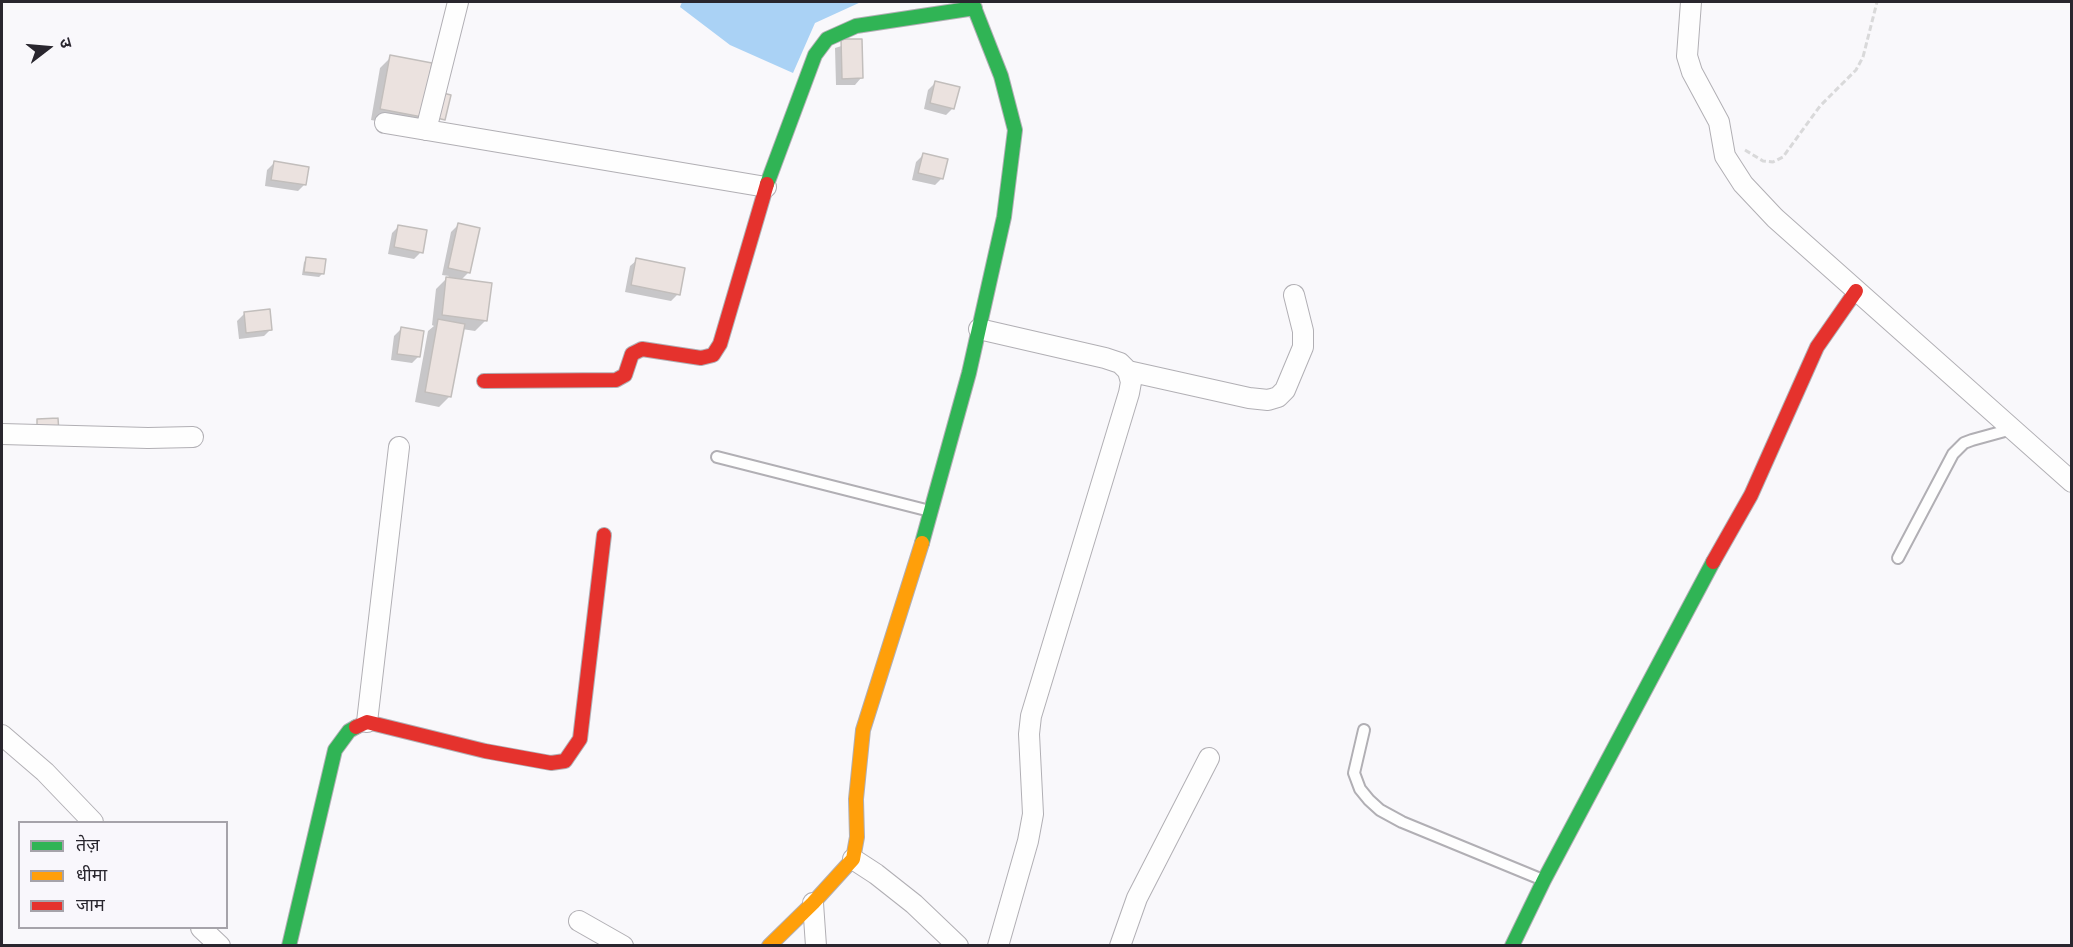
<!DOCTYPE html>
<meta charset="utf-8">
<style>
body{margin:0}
#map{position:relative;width:2073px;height:947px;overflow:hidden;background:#f9f8fb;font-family:Karla,"Noto Sans Devanagari",sans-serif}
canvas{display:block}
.frame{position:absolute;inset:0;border:3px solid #29262e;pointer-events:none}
.legend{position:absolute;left:18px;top:821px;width:210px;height:108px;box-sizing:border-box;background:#f9f7fc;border:2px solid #a6a3aa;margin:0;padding:8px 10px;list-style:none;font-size:18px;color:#29262e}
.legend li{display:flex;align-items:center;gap:12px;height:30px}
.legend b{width:30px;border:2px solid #a6a3aa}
.north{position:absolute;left:18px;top:18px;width:60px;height:60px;-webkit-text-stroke:4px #f9f7fc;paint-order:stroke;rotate:74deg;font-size:16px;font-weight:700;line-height:24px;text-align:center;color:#29262e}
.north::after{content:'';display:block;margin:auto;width:21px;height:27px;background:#29262e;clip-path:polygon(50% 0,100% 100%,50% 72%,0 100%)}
</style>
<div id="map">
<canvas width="2073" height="947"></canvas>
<div class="frame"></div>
<ul class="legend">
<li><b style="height:8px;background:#30b455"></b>तेज़</li>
<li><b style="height:8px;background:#ff9f0a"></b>धीमा</li>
<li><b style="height:8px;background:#e5322d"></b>जाम</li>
</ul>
<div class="north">उ</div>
</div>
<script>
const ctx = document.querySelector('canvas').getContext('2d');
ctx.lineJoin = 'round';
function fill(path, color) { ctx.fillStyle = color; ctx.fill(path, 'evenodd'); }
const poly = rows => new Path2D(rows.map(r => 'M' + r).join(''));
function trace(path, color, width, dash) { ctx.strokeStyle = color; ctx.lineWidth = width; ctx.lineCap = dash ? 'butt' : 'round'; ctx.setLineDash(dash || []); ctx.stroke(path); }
const water = poly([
 [682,2,861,2,815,23,793,73,730,45,680,7]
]);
const shadow = poly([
 [861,40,861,78,855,85,836,85,835,48],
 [391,57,421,116,410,127,371,120,380,68],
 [935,83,953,108,946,115,924,109,928,90],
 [923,155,942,178,935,185,912,180,916,162],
 [274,163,305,184,298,191,265,186,267,170],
 [458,225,469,272,461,280,486,320,475,331,462,329,450,396,439,407,415,402,428,331,434,326,432,325,436,289,449,276,442,275,451,232],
 [399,226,421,252,414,259,388,254,392,233],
 [307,259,322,274,319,277,302,275,304,262],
 [637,260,678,294,671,301,625,292,630,266],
 [244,314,271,329,264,336,239,339,237,321],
 [401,329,419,356,412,363,391,360,394,336]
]);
const building = poly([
 [841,39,862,39,863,78,842,79,841,39],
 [390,55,432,63,422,117,380,109,390,55],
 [935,81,960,87,954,109,930,103,935,81],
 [439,92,451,95,445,120,433,117,439,92],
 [923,153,948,159,943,179,918,173,923,153],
 [274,161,309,167,306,185,271,180,274,161],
 [458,223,480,228,470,273,448,268,458,223],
 [398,225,427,230,423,253,394,247,398,225],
 [306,257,326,259,324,274,304,272,306,257],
 [636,258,685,268,680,295,631,285,636,258],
 [446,277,492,283,487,321,442,315,446,277],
 [270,309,272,330,246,333,244,312,270,309],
 [438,319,465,324,451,397,425,392,438,319],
 [401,327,424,331,420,357,397,354,401,327],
 [58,418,59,433,37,434,37,419,58,418]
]);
const path = poly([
 [1745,150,1763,161,1773,162,1783,157,1820,106,1856,70,1863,57,1877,2]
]);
const lane = poly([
 [717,457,930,511],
 [1898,558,1953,454,1964,443,1972,440,2012,429],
 [1364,730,1354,773,1360,789,1369,800,1380,810,1402,822,1543,880]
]);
const street = poly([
 [1691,2,1687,56,1692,72,1719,122,1725,156,1743,184,1775,218,2072,482],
 [385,123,766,187],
 [426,130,458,2],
 [979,329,1105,358,1120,363,1128,371,1131,382,1129,393,1031,716,1029,734,1033,814,1028,841,998,946],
 [1128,371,1249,398,1268,400,1278,397,1285,390,1303,347,1303,331,1294,295],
 [2,434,148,438,193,437],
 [367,722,399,447],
 [2,735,45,772,93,822],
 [853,859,876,874,914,904,958,946],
 [813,903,816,946],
 [579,921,623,946],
 [201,928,220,946],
 [1120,946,1137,898,1209,758]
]);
const fast = poly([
 [767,184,815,55,827,39,856,26,975,8],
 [922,543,969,373,1004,217,1015,130,1001,76,972,2],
 [289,946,335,750,349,731,356,727],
 [1512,946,1544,880,1713,562]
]);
const slow = poly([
 [769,946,813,903,853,859,857,837,856,799,863,730,922,543]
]);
const jam = poly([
 [484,381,616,380,625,375,632,354,642,349,701,358,713,355,720,344,767,184],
 [1713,562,1751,495,1817,347,1856,291],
 [356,727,367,722,485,751,551,763,565,761,580,739,604,535]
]);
fill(water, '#aad2f5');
fill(shadow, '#0003');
fill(building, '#ebe2df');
trace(building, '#c2bebc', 1.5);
trace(lane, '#b1afb4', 14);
trace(street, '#b1afb4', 22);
trace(fast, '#b1afb4', 16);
trace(slow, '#b1afb4', 16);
trace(jam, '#b1afb4', 16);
trace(path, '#d9d9da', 3, [6, 3]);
trace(lane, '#fefefe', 10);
trace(street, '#fefefe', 20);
trace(fast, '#30b455', 14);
trace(slow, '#ff9f0a', 14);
trace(jam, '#e5322d', 14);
</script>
